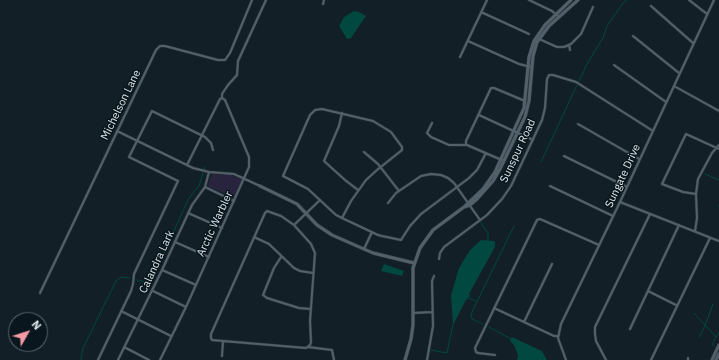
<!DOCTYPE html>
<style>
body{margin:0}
#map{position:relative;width:719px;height:360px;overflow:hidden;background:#121f27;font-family:"IBM Plex Sans",sans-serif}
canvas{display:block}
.north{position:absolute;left:8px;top:312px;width:40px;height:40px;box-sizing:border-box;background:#09161d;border:1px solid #5e696f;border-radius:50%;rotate:51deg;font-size:11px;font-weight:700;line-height:16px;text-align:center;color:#dde5eb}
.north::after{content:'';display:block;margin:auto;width:14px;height:18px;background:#f49aa5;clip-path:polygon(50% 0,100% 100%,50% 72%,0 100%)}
</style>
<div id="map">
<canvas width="719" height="360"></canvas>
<div class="north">N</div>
</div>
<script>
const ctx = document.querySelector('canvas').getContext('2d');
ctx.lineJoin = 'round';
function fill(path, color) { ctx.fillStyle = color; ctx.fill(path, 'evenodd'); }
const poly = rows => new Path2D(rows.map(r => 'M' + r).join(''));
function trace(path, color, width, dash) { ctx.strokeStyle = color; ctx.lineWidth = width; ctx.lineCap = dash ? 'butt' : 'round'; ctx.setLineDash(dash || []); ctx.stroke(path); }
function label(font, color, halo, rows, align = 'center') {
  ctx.font = font + ' "IBM Plex Sans",sans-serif'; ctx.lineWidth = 3; ctx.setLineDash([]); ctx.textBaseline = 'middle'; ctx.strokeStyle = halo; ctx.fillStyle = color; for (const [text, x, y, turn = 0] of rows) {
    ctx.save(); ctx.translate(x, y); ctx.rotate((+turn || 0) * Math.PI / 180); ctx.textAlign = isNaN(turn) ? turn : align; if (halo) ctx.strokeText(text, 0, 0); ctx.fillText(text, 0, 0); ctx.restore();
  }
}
const green = poly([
 [212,174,230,175,242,179,243,181,235,198,209,187,208,185,211,175]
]);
const water = poly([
 [354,11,359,12,366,16,351,38,347,39,339,26,344,17],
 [481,240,494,241,495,242,495,247,469,294,470,296,466,300,453,325,451,295,459,268,470,250],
 [384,264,404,271,402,276,381,271],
 [512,337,542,351,547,360,517,360,518,355,514,345,510,341]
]);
const stream = poly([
 [579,81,587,64,603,38,607,26,623,3,627,0],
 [541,162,577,85],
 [204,169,205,167],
 [705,174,719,180],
 [719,205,719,206],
 [480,222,488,233,488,240],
 [137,280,146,282,152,280,187,202,192,194,199,186,203,173],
 [468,298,476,301],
 [694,313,716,337,713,343,713,346],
 [483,324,472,319,471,314,514,226],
 [489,327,511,339],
 [699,337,705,326,713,304],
 [716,337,719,332],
 [431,350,447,353,453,324],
 [81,360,83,348,116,281,121,277,129,278]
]);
const street = poly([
 [529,0,552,11,559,17],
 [689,0,707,14],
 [323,4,324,0],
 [651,6,693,43],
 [481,12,529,34],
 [633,36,679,73],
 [539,39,557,47,564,47,571,44,581,34,593,7],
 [468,41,519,64,531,67],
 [569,45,570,50],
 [460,57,487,0],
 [614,65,666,102],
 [674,86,719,111],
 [342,113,339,126,324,161,345,180,358,190],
 [479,115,533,140],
 [432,123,427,133,431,137,449,145,467,145,504,161],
 [578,124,639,159],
 [117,131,193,168,209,172,234,174,260,186],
 [466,144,466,141,491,88,494,88,525,101],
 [364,152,378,164,399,191],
 [564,156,627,187],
 [187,165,220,99,222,98],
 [550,186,613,216],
 [205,187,234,201],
 [696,194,683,192,662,184,684,138,686,134,719,149],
 [620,202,719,241],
 [388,203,396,193,421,176,431,174,441,175,448,178,454,183,480,220],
 [267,211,281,216,294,225,311,244,315,253,310,321,311,342,310,345,306,348,223,341,212,340,211,338,211,334,265,213,267,211],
 [188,213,222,228],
 [342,218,351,201,366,180,377,170,402,150,402,147,391,132,373,121,322,109,315,110,310,115,283,176,308,189,336,215,342,218,378,235,382,236,401,240,410,226,421,214,469,178,477,170,486,153],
 [294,225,320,200],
 [695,231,697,218,696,194,698,179,712,153,719,145],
 [254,237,269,244,294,268,300,271,313,273],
 [175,242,209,257],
 [364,249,372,232],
 [281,257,274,268,263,295,267,298,299,308,311,309],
 [439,259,440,253,444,247,487,215,502,199,511,186,542,120,545,108,547,79,549,75,553,75,576,82,653,131],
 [162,270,196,285],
 [153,291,186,307],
 [648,291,676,305],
 [40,293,156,50,160,46,165,46,218,60,225,60,230,53,252,0],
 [494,308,554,336,558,336],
 [121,311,171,336],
 [413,313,433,312],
 [524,322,552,264],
 [630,329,679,225],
 [124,347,149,360],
 [308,347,332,350,334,360],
 [495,355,478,353,476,352,475,348,537,220,540,219,599,245],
 [222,356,223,341],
 [98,360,131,291,133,284,134,274,178,181,129,157,152,111,205,137,211,143,213,150],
 [118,360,162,270,192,205,205,187,209,172],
 [160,360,186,307,249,167,249,157,225,100,222,98,222,94,228,85,237,75,238,61,266,0],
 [427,360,433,326,432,281,434,276],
 [566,360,558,338,561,324,620,202,714,0],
 [606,360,596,341,595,334,595,327,650,214],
 [651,360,710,238],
 [688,360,688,358]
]);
const secondary = poly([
 [260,186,297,204,317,225,332,235,373,253,414,263],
 [464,207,470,205,477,199,493,181,500,169,525,117,529,101,533,56,537,42,549,26,578,0],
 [405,360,411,339,413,325,413,268,420,248,433,230,464,207,483,189,495,172,524,108,529,57,534,41,545,25,571,0],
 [712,360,719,345],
 [716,360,719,354]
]);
const streetNames = [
 ["Michelson Lane",121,105,-64],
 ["Sunspur Road",518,151,-65],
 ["Sungate Drive",623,176,-65],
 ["Arctic Warbler",215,224,-65],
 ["Calandra Lark",157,262,-65]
];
fill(green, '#29243e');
fill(water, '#004840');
trace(stream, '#004840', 1);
trace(street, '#313940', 3);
trace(secondary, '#313940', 4);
trace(street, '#52606a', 2);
trace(secondary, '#52606a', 3);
label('11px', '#dde5eb', '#09161d', streetNames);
</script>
